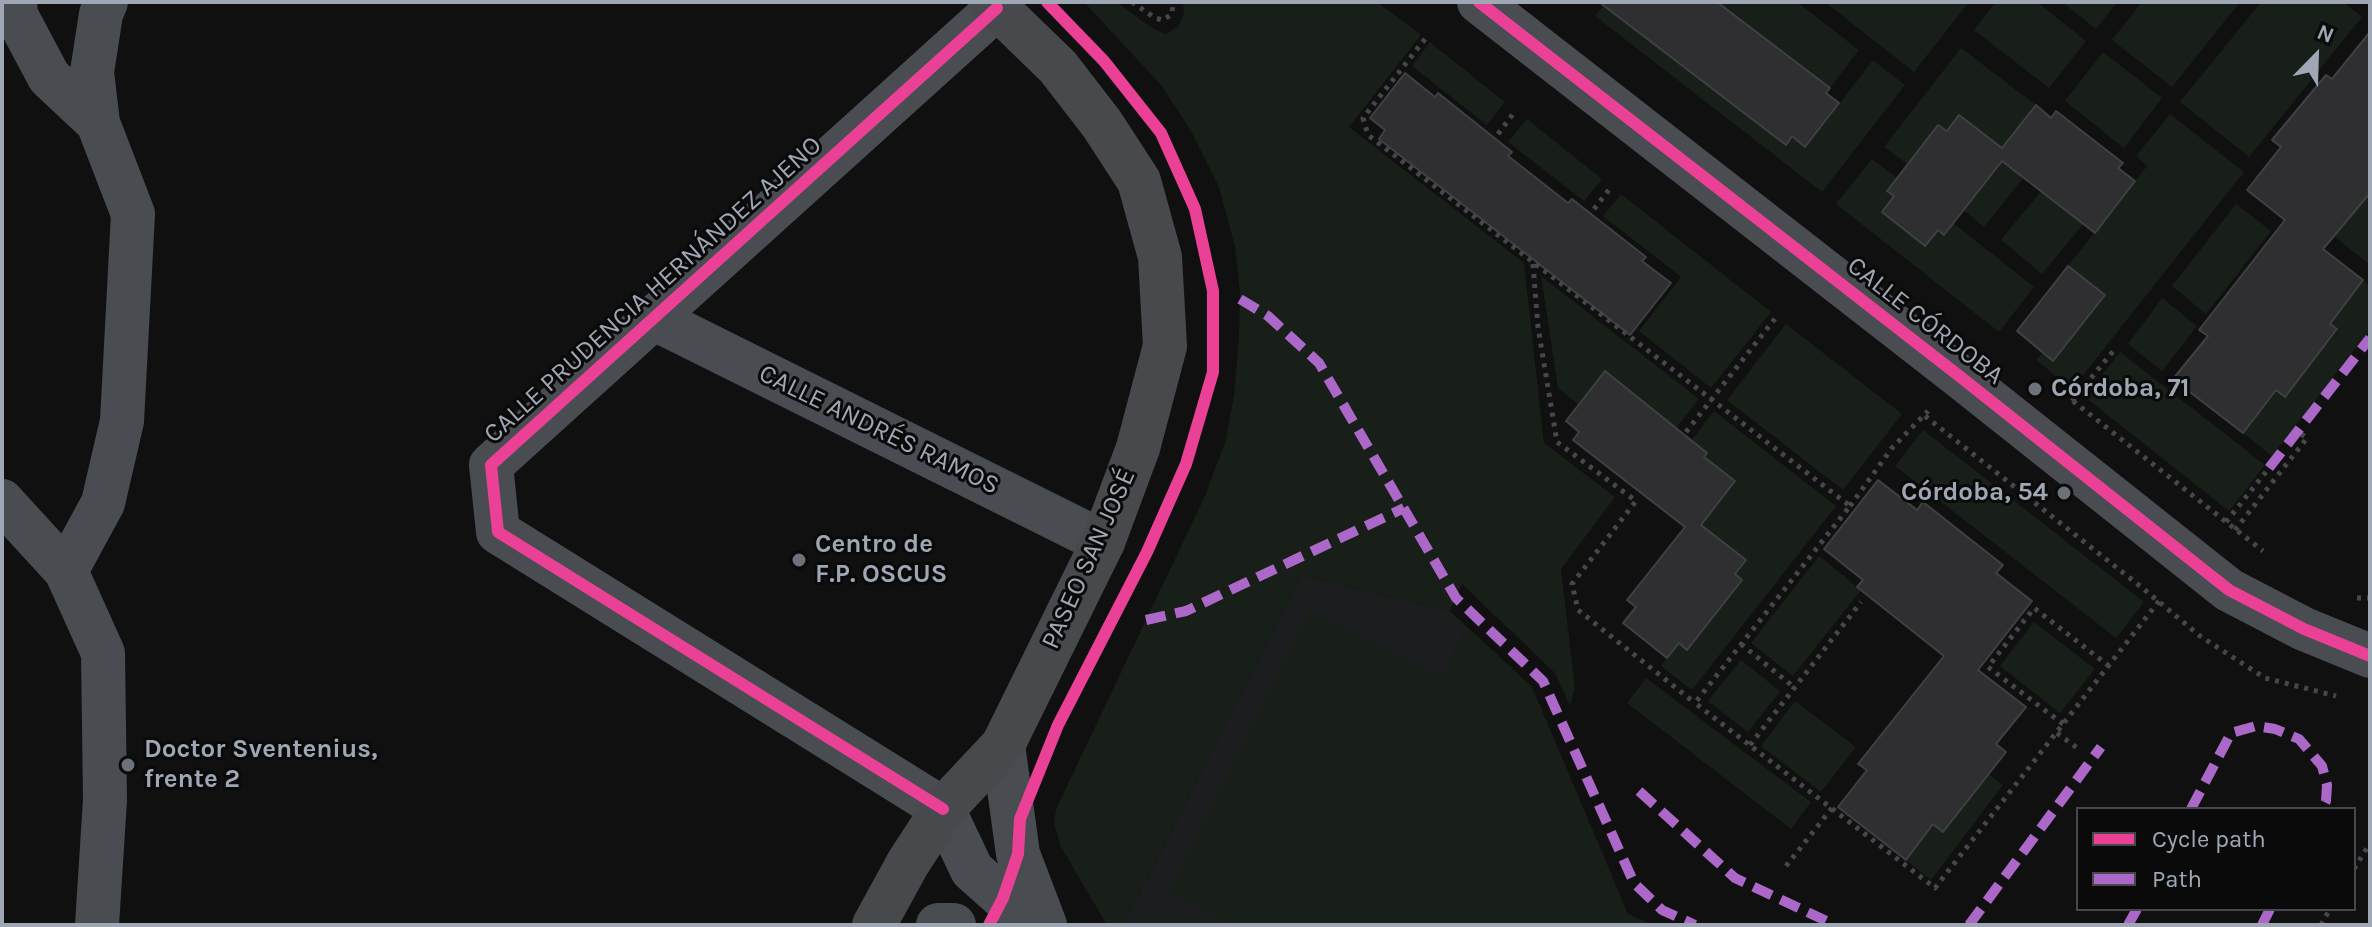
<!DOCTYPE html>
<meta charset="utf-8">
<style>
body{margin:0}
#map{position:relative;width:2372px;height:927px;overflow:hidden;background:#101010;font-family:Karla,sans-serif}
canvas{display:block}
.frame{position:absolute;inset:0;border:4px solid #9ea7b3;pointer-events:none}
.legend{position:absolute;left:2076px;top:807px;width:280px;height:104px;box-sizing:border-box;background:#0a0a0b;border:2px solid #45494e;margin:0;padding:10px 14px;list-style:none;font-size:24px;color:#9ea7b3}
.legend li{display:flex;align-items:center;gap:16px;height:40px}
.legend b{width:40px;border:2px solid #45494e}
.north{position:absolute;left:2276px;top:16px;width:80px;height:80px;-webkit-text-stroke:6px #0a0a0b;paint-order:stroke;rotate:23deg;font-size:22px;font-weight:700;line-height:32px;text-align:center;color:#9ea7b3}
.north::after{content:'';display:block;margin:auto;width:28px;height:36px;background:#9ea7b3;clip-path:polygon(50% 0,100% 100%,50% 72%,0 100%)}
</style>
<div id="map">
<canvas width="2372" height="927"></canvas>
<div class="frame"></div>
<ul class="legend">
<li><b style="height:10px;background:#ea4096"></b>Cycle path</li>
<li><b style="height:10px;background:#ac68c9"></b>Path</li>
</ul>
<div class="north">N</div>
</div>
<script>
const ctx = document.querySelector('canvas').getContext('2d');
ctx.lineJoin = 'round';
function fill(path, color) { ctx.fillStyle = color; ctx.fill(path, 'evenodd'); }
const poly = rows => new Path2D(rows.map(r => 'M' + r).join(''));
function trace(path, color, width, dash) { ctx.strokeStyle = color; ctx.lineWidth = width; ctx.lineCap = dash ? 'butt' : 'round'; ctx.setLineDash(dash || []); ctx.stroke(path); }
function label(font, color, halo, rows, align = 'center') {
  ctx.font = font + ' Karla,sans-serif'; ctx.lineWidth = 6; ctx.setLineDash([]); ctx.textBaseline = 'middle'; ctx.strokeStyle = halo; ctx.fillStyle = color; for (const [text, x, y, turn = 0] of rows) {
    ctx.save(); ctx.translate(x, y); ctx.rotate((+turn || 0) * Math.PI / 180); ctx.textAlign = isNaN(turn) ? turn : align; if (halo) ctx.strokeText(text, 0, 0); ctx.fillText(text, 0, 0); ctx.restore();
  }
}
const built = poly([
 [1302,575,1450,611,1532,687,1628,914,1652,925,1123,925]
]);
const green = poly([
 [1084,2,1116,2,1152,28,1165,34,1178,27,1184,13,1183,2,1377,2,1421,35,1349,127,1524,263,1544,443,1615,497,1561,569,1575,688,1570,706,1555,673,1462,584,1450,611,1302,575,1123,925,1107,925,1061,847,1054,823,1056,809,1205,496,1226,440,1234,394,1239,338,1240,292,1235,247,1219,187,1191,131,1162,86],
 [1606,2,1620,18,1685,69,1692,62,1720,94,1786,145,1792,136,1806,147,1873,60,1905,85,1822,192,1595,16],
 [1717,2,1797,2,1859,50,1830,88,1764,37,1758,44,1730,12],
 [1825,2,1969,2,1914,72],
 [1996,2,2037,2,2086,41,2049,88,1974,30],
 [2062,2,2117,2,2096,29],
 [2142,2,2240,2,2172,87,2112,40],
 [2261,2,2343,2,2362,17,2249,157,2180,102],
 [1430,42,1505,102,1487,125,1412,66],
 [1961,48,2036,105,2024,177,1984,227,1963,210,1995,170,2002,148,1959,115,1947,131,1938,125,1907,164,1884,147],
 [2103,52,2162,98,2124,148,2065,101],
 [2170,114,2244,172,2072,389,2036,360,2042,353,2053,361,2105,295,2068,266,2147,166,2136,156],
 [1527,119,1602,179,1584,201,1508,142],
 [1872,159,1897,178,1887,190,1894,196,1882,213,1925,246,1937,230,1944,235,1953,223,2034,287,1999,332,1836,204],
 [2370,177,2370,265,2326,230],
 [2041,191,2078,220,2090,216,2042,274,2001,240],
 [1621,194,1771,312,1711,388,1639,331,1681,277,1603,216],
 [2236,204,2271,231,2206,314,2172,286],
 [1541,276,1699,399,1676,428,1601,376,1579,405,1558,388],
 [2363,280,2370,286,2370,330,2272,456,2243,433,2276,390,2285,397,2318,340,2326,345,2338,330,2330,324],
 [2162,298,2197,326,2162,371,2128,344],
 [1786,324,1902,414,1843,490,1727,400],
 [2120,352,2265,465,2229,511,2085,397],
 [1714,411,1836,506,1692,690,1661,666,1679,643,1687,649,1742,581,1735,574,1746,560,1701,525,1735,481,1704,457,1706,453,1691,441],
 [1923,430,2144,602,2116,638,1895,466],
 [1819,556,1861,590,1793,676,1751,643],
 [1309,610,1442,676,1466,626,1532,687,1628,914,1652,925,1233,925,1168,892],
 [2034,622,2095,669,2060,713,2000,666],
 [1741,660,1780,691,1748,732,1708,701],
 [1646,678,1811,802,1791,829,1627,703],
 [1795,701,1856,747,1821,792,1761,746],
 [1989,774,2003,785,1931,880,1906,860,1933,824,1943,831]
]);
const building = poly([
 [1599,2,1717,2,1830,88,1826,93,1839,103,1805,147,1792,136,1786,145,1599,2],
 [2370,32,2370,193,2323,249,2363,280,2330,324,2337,329,2285,397,2276,390,2243,433,2173,379,2208,336,2199,330,2285,220,2247,190,2281,147,2272,140,2326,75,2332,79,2370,32],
 [1405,73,1435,97,1438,93,1512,152,1508,156,1568,203,1572,199,1600,221,1646,257,1642,261,1671,283,1630,335,1379,139,1385,130,1370,118,1405,73],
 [2036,105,2051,118,2056,111,2123,163,2118,168,2135,181,2095,233,2002,161,1944,235,1938,230,1925,246,1882,212,1894,196,1887,191,1938,125,1947,131,1959,115,2002,148,2036,105],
 [2068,266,2105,295,2053,361,2017,331,2068,266],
 [1605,371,1707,453,1704,457,1735,481,1701,525,1746,560,1735,574,1742,580,1687,650,1679,643,1667,658,1623,623,1636,607,1627,600,1685,527,1573,440,1579,432,1566,421,1605,371],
 [1878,480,1917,510,1923,502,2003,565,1996,573,2032,601,1978,670,2026,707,1996,744,2006,752,1943,832,1933,824,1906,860,1838,807,1867,770,1858,764,1944,656,1857,587,1863,580,1824,549,1878,480]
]);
const path = poly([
 [1132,2,1155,18,1163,20,1172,14,1173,2],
 [1425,39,1363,118,1368,135,1850,506,1695,703,1935,888,2159,601],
 [1498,134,1516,110],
 [1594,209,1612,186],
 [1533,264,1538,327,1557,442,1636,501,1572,584,1578,610,1695,703],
 [2072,401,2115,349],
 [2073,401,2263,551],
 [1925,416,2140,586,2200,636,2265,678,2336,696],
 [1686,432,1777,316],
 [1850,506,1892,448,1928,411],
 [2226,522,2269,468],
 [2235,530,2307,438,2297,431],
 [2357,598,2370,598],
 [1741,644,1795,688],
 [2063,724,1988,667,2034,608,2109,666],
 [2057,733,2080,750],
 [1750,745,1861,602],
 [1786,866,1832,808],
 [2354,869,2370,843],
 [2321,925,2330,909]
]);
const street = poly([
 [15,2,16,15,49,77,98,123],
 [1479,2,1958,375,2229,590,2304,629,2370,656],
 [997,8,491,465,498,532,943,809,972,870,1034,925],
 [655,319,1103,542],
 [2,501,66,571,103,653,105,800,97,925],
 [66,571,103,503,122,421,133,214,98,123,92,72,101,14,106,2],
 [1003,745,1018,854,1045,925],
 [938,925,954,925]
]);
const secondary = poly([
 [874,925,908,863,943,809,1003,745,1103,542,1138,448,1165,346,1160,257,1139,181,1102,124,1058,67,991,2]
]);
const quiet = poly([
 [1240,299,1268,316,1319,363,1456,598,1543,681,1634,883,1662,910,1695,925],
 [2269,468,2370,338],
 [1146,620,1186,611,1404,508],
 [1639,791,1735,878,1835,925],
 [2191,809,2231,733,2256,726,2275,729,2299,739,2322,766,2327,785,2326,801,2322,809],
 [1969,925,2101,747],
 [2128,925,2137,909],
 [2262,925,2270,909]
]);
const cycleway = poly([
 [1479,2,1958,375,2229,590,2304,629,2370,656],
 [943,809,498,532,491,465,997,8],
 [989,925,1003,898,1018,854,1020,819,1058,725,1147,552,1186,464,1213,372,1213,291,1195,209,1161,133,1104,61,1047,2]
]);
const markers = [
 [2035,389,8,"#6c727a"],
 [2064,493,8,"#6c727a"],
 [799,560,8,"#6c727a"],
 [128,765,8,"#6c727a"]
];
const streetNames = [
 ["CALLE PRUDENCIA HERNÁNDEZ AJENO",653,290,-42],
 ["CALLE CÓRDOBA",1925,321,38],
 ["CALLE ANDRÉS RAMOS",879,430,26],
 ["PASEO SAN JOSÉ",1089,559,-66]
];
const poiNames = [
 ["Córdoba, 71",2051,389],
 ["Córdoba, 54",2048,493,"right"],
 ["Centro de",815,545],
 ["F.P. OSCUS",815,575],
 ["Doctor Sventenius,",144,750],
 ["frente 2",144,780]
];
fill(built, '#1c1d1f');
fill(green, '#181e18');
fill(building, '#2f2f31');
trace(building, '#3e4044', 2);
trace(path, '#45474b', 5, [4, 6]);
trace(street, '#494c50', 44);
trace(secondary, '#47494d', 44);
trace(quiet, '#ac68c9', 10, [20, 10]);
trace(cycleway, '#ea4096', 12);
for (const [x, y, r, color] of markers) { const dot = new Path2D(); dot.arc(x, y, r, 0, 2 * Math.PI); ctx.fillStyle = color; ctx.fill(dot); trace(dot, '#0a0a0b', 3); }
label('26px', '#9ea7b3', '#0a0a0b', streetNames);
label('bold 26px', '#9ea7b3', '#0a0a0b', poiNames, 'left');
</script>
